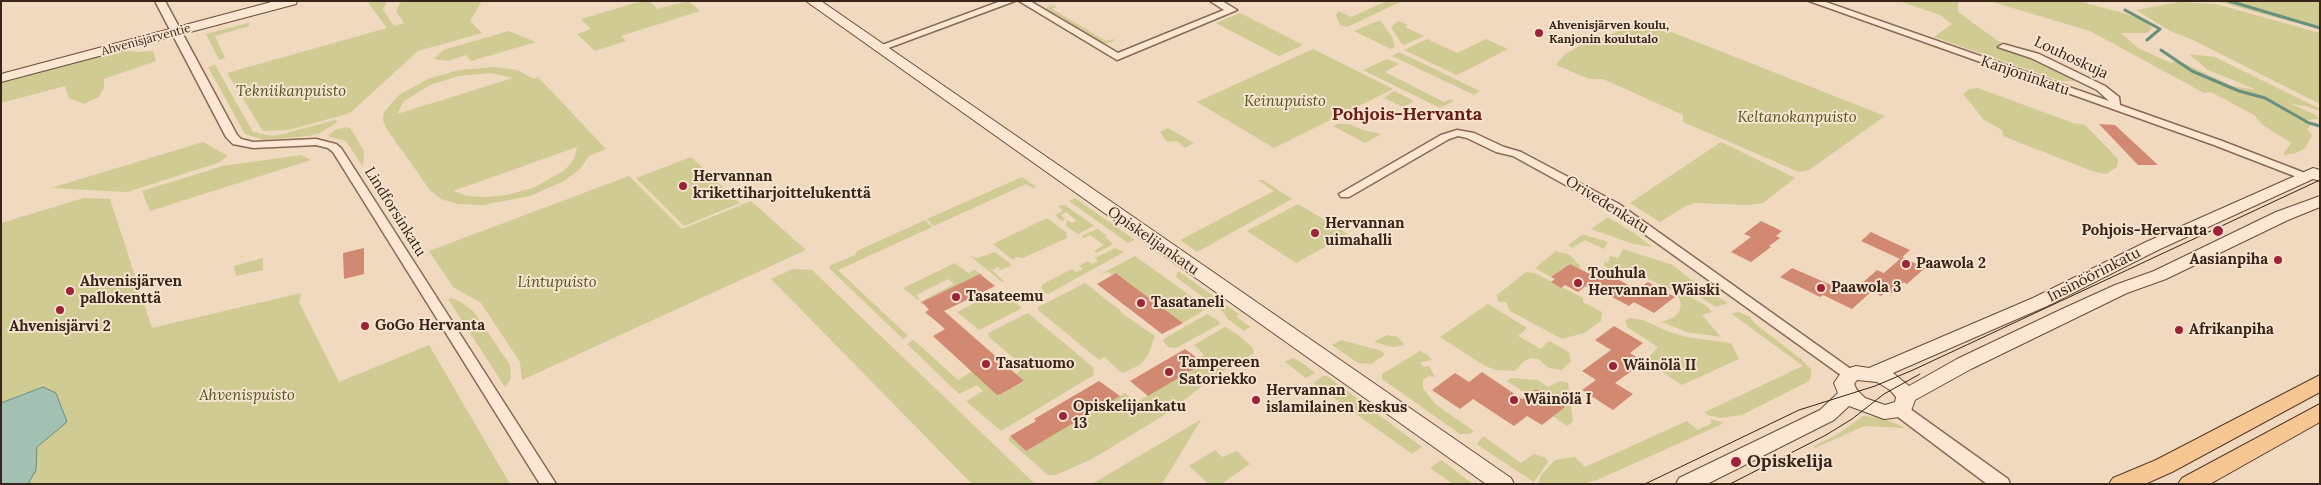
<!DOCTYPE html>
<meta charset="utf-8">
<style>
body{margin:0}
#map{position:relative;width:2321px;height:485px;overflow:hidden;background:#f0d9be;font-family:Lora,serif}
canvas{display:block}
.frame{position:absolute;inset:0;border:2px solid #38241b;pointer-events:none}
</style>
<div id="map">
<canvas width="2321" height="485"></canvas>
<div class="frame"></div>
</div>
<script>
const ctx = document.querySelector('canvas').getContext('2d');
ctx.lineJoin = 'round';
function fill(path, color) { ctx.fillStyle = color; ctx.fill(path, 'evenodd'); }
const poly = rows => new Path2D(rows.map(r => 'M' + r).join(''));
function trace(path, color, width, dash) { ctx.strokeStyle = color; ctx.lineWidth = width; ctx.lineCap = dash ? 'butt' : 'round'; ctx.setLineDash(dash || []); ctx.stroke(path); }
function label(font, color, halo, rows, align = 'center') {
  ctx.font = font + ' Lora,serif'; ctx.lineWidth = 4; ctx.setLineDash([]); ctx.textBaseline = 'middle'; ctx.strokeStyle = halo; ctx.fillStyle = color; for (const [text, x, y, turn = 0] of rows) {
    ctx.save(); ctx.translate(x, y); ctx.rotate((+turn || 0) * Math.PI / 180); ctx.textAlign = isNaN(turn) ? turn : align; if (halo) ctx.strokeText(text, 0, 0); ctx.fillText(text, 0, 0); ctx.restore();
  }
}
const green = poly([
 [367,1,387,1,383,10,394,26,404,23,396,11,401,1,482,1,470,21,482,33,418,51,350,113,289,130,263,131,227,73,387,28],
 [642,1,650,1,657,9,688,1,700,11,621,36,626,41,595,51,577,34,591,29,581,19],
 [1387,1,1400,2,1347,27,1340,25,1336,15,1339,11,1351,17],
 [1899,1,1958,1,1958,12,2005,46,2066,73,2078,81,2061,81,1934,37,1952,24,1940,15],
 [1989,1,2078,1,2127,14,2146,22,2152,28,2150,31,2146,33,2121,33,2138,48,2171,63,2174,61,2186,64,2232,86,2257,90,2208,70,2189,54,2215,57,2320,109,2320,111,2306,106,2291,104,2314,114,2320,119,2304,120,2310,126,2307,129,2312,135,2305,148,2296,153,2285,155,2283,154,2291,143,2263,125,2254,115,2211,92,2204,93,2090,31],
 [2217,1,2320,1,2320,29,2262,14],
 [2180,2,2216,4,2320,33,2320,104,2193,40,2170,31,2136,10],
 [1052,5,1057,7,1052,9,1106,41,1113,39,1115,41,1104,44,1044,9],
 [1240,13,1303,45,1279,56,1216,23],
 [1380,20,1392,37,1395,47,1391,49,1354,31],
 [1641,20,1885,116,1809,170,1799,172,1683,122,1683,115,1603,79,1589,79,1556,65,1564,55,1579,46,1627,28],
 [1398,21,1408,25,1405,27,1424,36,1404,45,1401,43,1391,27],
 [248,23,250,26,215,36,225,58,219,60,206,34],
 [509,31,536,42,471,61,466,55,447,61,434,59,443,50],
 [1427,39,1457,53,1486,39,1508,49,1457,75,1404,50],
 [1313,49,1393,89,1274,148,1197,102],
 [123,50,137,52,153,51,156,61,104,79,104,88,99,97,84,104,69,98,65,86,1,103,1,82],
 [1399,52,1480,91,1474,95,1392,56],
 [1387,59,1399,64,1385,72,1444,102,1450,99,1454,101,1440,108,1363,70],
 [215,65,253,132,272,136,283,134,335,120,338,122,318,134,308,136,264,140,245,134,208,67],
 [495,67,517,70,534,79,538,77,606,149,589,156,580,169,564,181,530,196,483,205,458,204,441,199,430,190,386,128,383,120,384,112,399,95,428,79,459,70],
 [491,73,513,78,397,114,404,101,430,85,459,76],
 [577,147,574,159,565,170,533,188,507,195,487,197,468,196,453,191],
 [1978,88,2073,123,2085,125,2118,159,2117,167,2106,174,2092,171,2003,136,2002,130,1984,120,1963,94,1969,89],
 [1394,91,1414,101,1403,107,1384,98],
 [1338,124,1349,124,1363,130,1381,134,1365,143,1333,126],
 [347,127,350,128,364,151,363,167,346,141,328,136,335,130],
 [1168,128,1194,143,1185,148,1177,141,1167,142,1160,132],
 [203,142,228,156,218,163,127,192,51,188],
 [1721,142,1795,178,1763,203,1748,205,1696,203,1686,206,1660,222,1630,203],
 [301,155,311,160,150,211,142,191,223,166],
 [691,157,740,203,684,226,636,178],
 [629,176,682,229,751,201,806,250,522,380,520,362,481,303,453,287,429,251],
 [1022,177,1036,187,1033,188,1026,184,934,226,927,219],
 [1258,180,1263,180,1292,199,1197,252,1180,240,1274,191],
 [84,198,110,199,152,328,301,293,299,302,339,382,429,345,510,484,1,484,1,223],
 [1075,198,1135,240,1128,243,1069,201],
 [1298,204,1348,234,1296,263,1247,231],
 [1065,205,1093,225,1093,226,1078,234,1066,226,1067,220,1072,223,1077,221,1066,212,1061,215,1065,219,1062,221,1056,216,1055,215,1063,211,1058,206],
 [1608,217,1634,233,1652,247,1633,244,1591,229],
 [1047,218,1066,232,1067,238,1021,259,1021,257,1015,257,1015,260,1010,258,993,244],
 [925,220,932,227,838,270,908,336,903,339,829,268,831,265,855,255,857,251],
 [1098,229,1107,236,1105,237,1113,244,1097,253,1094,251,1104,245,1090,235,1084,238,1081,236],
 [1582,235,1584,235,1608,242,1604,249,1585,240,1572,248,1568,245],
 [1115,248,1124,252,1048,294,1044,292,1041,287,1043,284,1072,269,1076,272,1083,269,1079,266,1088,261,1092,264,1098,261,1095,258],
 [1623,249,1673,265,1701,288,1728,303,1716,307,1700,297,1683,291,1672,290,1644,277,1639,280,1627,278,1604,266,1604,262,1608,263,1610,256,1618,258],
 [1556,251,1570,255,1581,267,1578,268,1570,264,1551,277,1535,268],
 [995,252,1012,265,1001,270,998,267,992,270,1004,281,1002,282,970,256,977,258],
 [1135,256,1203,305,1204,310,1183,323,1116,273,1112,275,1108,272,1099,275],
 [263,258,263,270,236,276,234,266],
 [955,263,968,273,975,270,982,275,922,305,920,302,954,284,948,279,916,295,920,299,918,300,903,288],
 [793,269,812,270,1035,484,972,484,771,279],
 [1178,271,1239,314,1236,316,1250,327,1244,331,1228,319,1223,312,1176,277],
 [1526,272,1535,273,1583,298,1583,302,1602,312,1601,321,1584,333,1562,339,1510,311,1506,302,1498,302,1497,295],
 [1085,283,1121,311,1120,312,1155,336,1148,355,1140,365,1122,373,1104,357,1099,360,1038,310,1038,307],
 [1000,290,1022,308,979,330,957,312],
 [1678,295,1688,296,1707,306,1712,312,1702,315,1721,337,1687,332,1662,322,1674,317,1679,312,1681,304],
 [452,298,461,302,474,312,510,365,511,379,505,387,448,299],
 [1488,304,1527,328,1518,336,1541,349,1549,341,1569,352,1571,361,1562,370,1549,368,1538,359,1531,358,1524,361,1515,371,1496,370,1485,366,1440,337],
 [1739,312,1750,317,1754,323,1801,359,1811,369,1811,376,1809,381,1742,415,1720,418,1707,415,1705,412,1803,366,1732,314],
 [1028,313,1093,367,1094,375,1001,431,966,401,983,391,977,385,959,394,907,344,913,340,916,342,958,380,974,370,1001,394,1024,382,1016,374,1024,367,989,337,988,333],
 [1207,314,1219,321,1220,324,1176,348,1168,347,1163,341,1165,338],
 [1629,318,1643,320,1667,331,1686,337,1731,343,1739,359,1682,385,1656,368,1649,357,1658,347,1627,327,1625,321],
 [1225,327,1237,334,1253,348,1254,353,1218,374,1166,414,1092,459,1056,475,1048,475,1008,440,1010,436,1026,451,1125,393,1137,402,1146,397,1204,363,1199,359,1204,355,1194,345],
 [1387,335,1398,337,1404,345,1393,347,1374,342],
 [1341,340,1382,351,1384,355,1371,364,1358,363,1332,345],
 [1420,351,1427,354,1432,360,1420,362,1423,367,1429,366,1435,377,1429,376,1423,380,1423,388,1435,404,1474,431,1470,434,1460,434,1382,379,1382,374],
 [1293,358,1301,362,1315,373,1306,378,1285,362],
 [1323,376,1327,376,1422,447,1412,454,1313,383],
 [1511,378,1538,380,1548,387,1561,381,1568,383,1573,422,1567,426,1553,416,1536,389,1528,395,1507,381],
 [1863,416,1882,418,1906,428,1864,426,1815,448,1814,446,1838,434],
 [1710,419,1722,422,1722,424,1597,480,1581,484,1538,484,1541,475,1555,460,1575,457,1585,467,1687,421,1698,430,1712,423],
 [1201,420,1162,484,1092,484,1200,420],
 [1483,436,1521,463,1534,454,1546,458,1548,462,1534,482,1481,447,1477,444],
 [1215,450,1222,457,1237,451,1250,464,1221,484,1209,484,1189,466],
 [1441,460,1473,484,1453,484,1430,468]
]);
const water = poly([
 [43,387,56,393,67,422,37,447,36,470,28,484,1,484,1,403,43,387]
]);
const stream = poly([
 [2229,1,2320,28],
 [2125,10,2160,29,2147,40],
 [2161,50,2192,71,2239,91,2265,98,2309,123,2320,126]
]);
const building = poly([
 [2099,124,2115,125,2158,165,2138,165],
 [1761,221,1782,231,1776,236,1780,238,1769,246,1771,247,1751,262,1731,252,1751,237,1744,234],
 [1871,232,1890,241,1910,250,1900,259,1861,241],
 [364,248,364,274,344,279,343,253],
 [1902,257,1925,268,1907,284,1904,282,1892,293,1887,291,1881,296,1872,291,1852,309,1823,295,1820,297,1780,277,1792,268,1845,291,1848,289,1853,291,1877,270,1884,273],
 [1570,264,1590,274,1598,268,1637,290,1648,282,1675,297,1654,313,1634,302,1629,306,1595,288,1593,289,1586,286,1578,292,1565,285,1561,288,1551,282,1555,279,1551,277],
 [1116,273,1121,277,1183,323,1162,334,1097,284],
 [980,274,995,286,944,311,1024,381,1001,394,997,395,933,336,945,329,925,312,929,310,922,302],
 [1614,326,1643,343,1630,353,1644,362,1615,383,1633,394,1613,410,1582,390,1596,380,1582,371,1611,350,1595,340],
 [1185,349,1204,363,1148,396,1130,381],
 [1482,372,1522,399,1536,389,1565,407,1542,425,1527,416,1514,426,1473,399,1460,409,1432,390,1455,373,1469,382],
 [1099,381,1120,396,1026,451,1010,436,1036,421,1034,419]
]);
const minor = poly([
 [155,1,165,1,237,135,241,139,253,142,316,139,336,144,341,148,556,484,540,484,333,152,328,148,316,145,253,148,233,144,226,137,155,1],
 [1001,1,1015,1,883,50,879,51,874,48,1001,1],
 [1019,1,1030,1,1118,53,1224,10,1210,1,1222,1,1237,10,1117,60,1019,1],
 [1809,1,1823,1,2109,101,2097,90,2031,58,1998,47,2003,44,2039,54,2105,86,2119,97,2120,105,2222,141,2310,175,2312,177,2310,179,2302,179,2214,145,1809,1],
 [1457,130,1474,133,1504,147,1521,152,1619,204,1855,372,1857,375,1855,378,1845,378,1611,210,1513,156,1496,152,1467,138,1458,136,1449,139,1349,197,1341,197,1339,194,1441,135,1457,130]
]);
const tertiary = poly([
 [1900,404,1906,406,2008,479,2010,484,1987,484,1894,414,1891,410,1894,406,1900,404]
]);
const secondary = poly([
 [275,1,297,1,296,4,1,82,1,74,275,1],
 [806,1,821,1,1511,478,1514,484,1486,484,806,1],
 [2313,168,2320,170,2320,181,2313,179,2254,206,2158,250,2047,306,1893,373,1909,386,1957,359,2060,310,2115,285,2154,271,2276,212,2320,196,2320,207,2288,220,2166,279,2127,293,1971,369,1915,400,1911,411,1900,417,1884,419,1849,406,1834,420,1707,484,1676,484,1679,478,1820,410,1838,393,1834,383,1843,370,1856,366,1869,368,2033,298,2146,242,2313,168],
 [1857,380,1877,382,1890,390,1896,397,1895,402,1885,405,1865,398,1857,390,1854,384,1857,380]
]);
const primary = poly([
 [2320,375,2320,392,2172,472,2145,484,2109,484,2113,478,2156,460,2320,375],
 [2320,404,2320,422,2210,484,2178,484,2182,478,2320,404]
]);
const tram = poly([
 [1645,484,1799,410,1875,386,1913,370,2320,180],
 [1730,484,1826,435,1852,419,1884,394,1920,374]
]);
const markers = [
 [1539,33,5,"#9c2338"],
 [683,186,5,"#9c2338"],
 [2218,231,6,"#9c2338"],
 [1315,233,5,"#9c2338"],
 [2278,260,5,"#9c2338"],
 [1906,264,5,"#9c2338"],
 [1578,283,5,"#9c2338"],
 [1821,288,5,"#9c2338"],
 [70,291,5,"#9c2338"],
 [956,297,5,"#9c2338"],
 [1141,303,5,"#9c2338"],
 [60,310,5,"#9c2338"],
 [365,326,5,"#9c2338"],
 [2179,330,5,"#9c2338"],
 [986,364,5,"#9c2338"],
 [1613,366,5,"#9c2338"],
 [1169,372,5,"#9c2338"],
 [1256,400,5,"#9c2338"],
 [1514,400,5,"#9c2338"],
 [1063,416,5,"#9c2338"],
 [1736,462,6,"#9c2338"]
];
const farPoinames = [
 ["Ahvenisjärven koulu,",1549,26],
 ["Kanjonin koulutalo",1549,40]
];
const farStreetnames = [
 ["Ahvenisjärventie",146,40,-15]
];
const streetNames = [
 ["Louhoskuja",2071,58,25],
 ["Kanjoninkatu",2025,76,19],
 ["Orivedenkatu",1607,205,32],
 ["Lindforsinkatu",395,212,58],
 ["Opiskelijankatu",1153,241,35],
 ["Insinöörinkatu",2094,275,-27]
];
const parkNames = [
 ["Tekniikanpuisto",291,92],
 ["Keinupuisto",1285,102],
 ["Keltanokanpuisto",1797,118],
 ["Lintupuisto",557,283],
 ["Ahvenispuisto",247,396]
];
const poiNames = [
 ["Hervannan",693,177],
 ["krikettiharjoittelukenttä",693,194],
 ["Hervannan",1325,224],
 ["uimahalli",1325,241],
 ["Pohjois-Hervanta",2207,231,"right"],
 ["Aasianpiha",2268,260,"right"],
 ["Paawola 2",1916,264],
 ["Touhula",1588,274],
 ["Hervannan Wäiski",1588,291],
 ["Ahvenisjärven",80,282],
 ["pallokenttä",80,299],
 ["Paawola 3",1831,288],
 ["Tasateemu",966,297],
 ["Tasataneli",1151,303],
 ["GoGo Hervanta",375,326],
 ["Ahvenisjärvi 2",60,327,"center"],
 ["Afrikanpiha",2189,330],
 ["Tampereen",1179,363],
 ["Satoriekko",1179,380],
 ["Tasatuomo",996,364],
 ["Wäinölä II",1623,366],
 ["Hervannan",1266,391],
 ["islamilainen keskus",1266,408],
 ["Wäinölä I",1524,400],
 ["Opiskelijankatu",1073,407],
 ["13",1073,424]
];
const quarterNames = [
 ["Pohjois-Hervanta",1407,115]
];
const nearPoinames = [
 ["Opiskelija",1747,462]
];
fill(green, '#cfcb92');
fill(water, '#a2c1b3');
trace(water, '#69907f', 1);
trace(stream, '#69907f', 3);
fill(building, '#d18972');
trace(minor, '#896956', 3);
trace(tertiary, '#896956', 3);
trace(secondary, '#6b4a39', 2);
trace(primary, '#57382b', 2);
fill(minor, '#fbe7d2');
fill(tertiary, '#fbe7d2');
fill(secondary, '#fbe7d2');
fill(primary, '#f6c793');
trace(tram, '#38241b', 1);
for (const [x, y, r, color] of markers) { const dot = new Path2D(); dot.arc(x, y, r, 0, 2 * Math.PI); ctx.fillStyle = color; ctx.fill(dot); trace(dot, '#f7e4ce', 2); }
label('bold 12px', '#38241b', '#f7e4ce', farPoinames, 'left');
label('12px', '#38241b', '#f7e4ce', farStreetnames);
label('15px', '#38241b', '#f7e4ce', streetNames);
label('italic 15px', '#515521', '#f7e4ce', parkNames);
label('bold 15px', '#38241b', '#f7e4ce', poiNames, 'left');
label('bold 18px', '#671c18', '#f7e4ce', quarterNames);
label('bold 18px', '#38241b', '#f7e4ce', nearPoinames, 'left');
</script>
